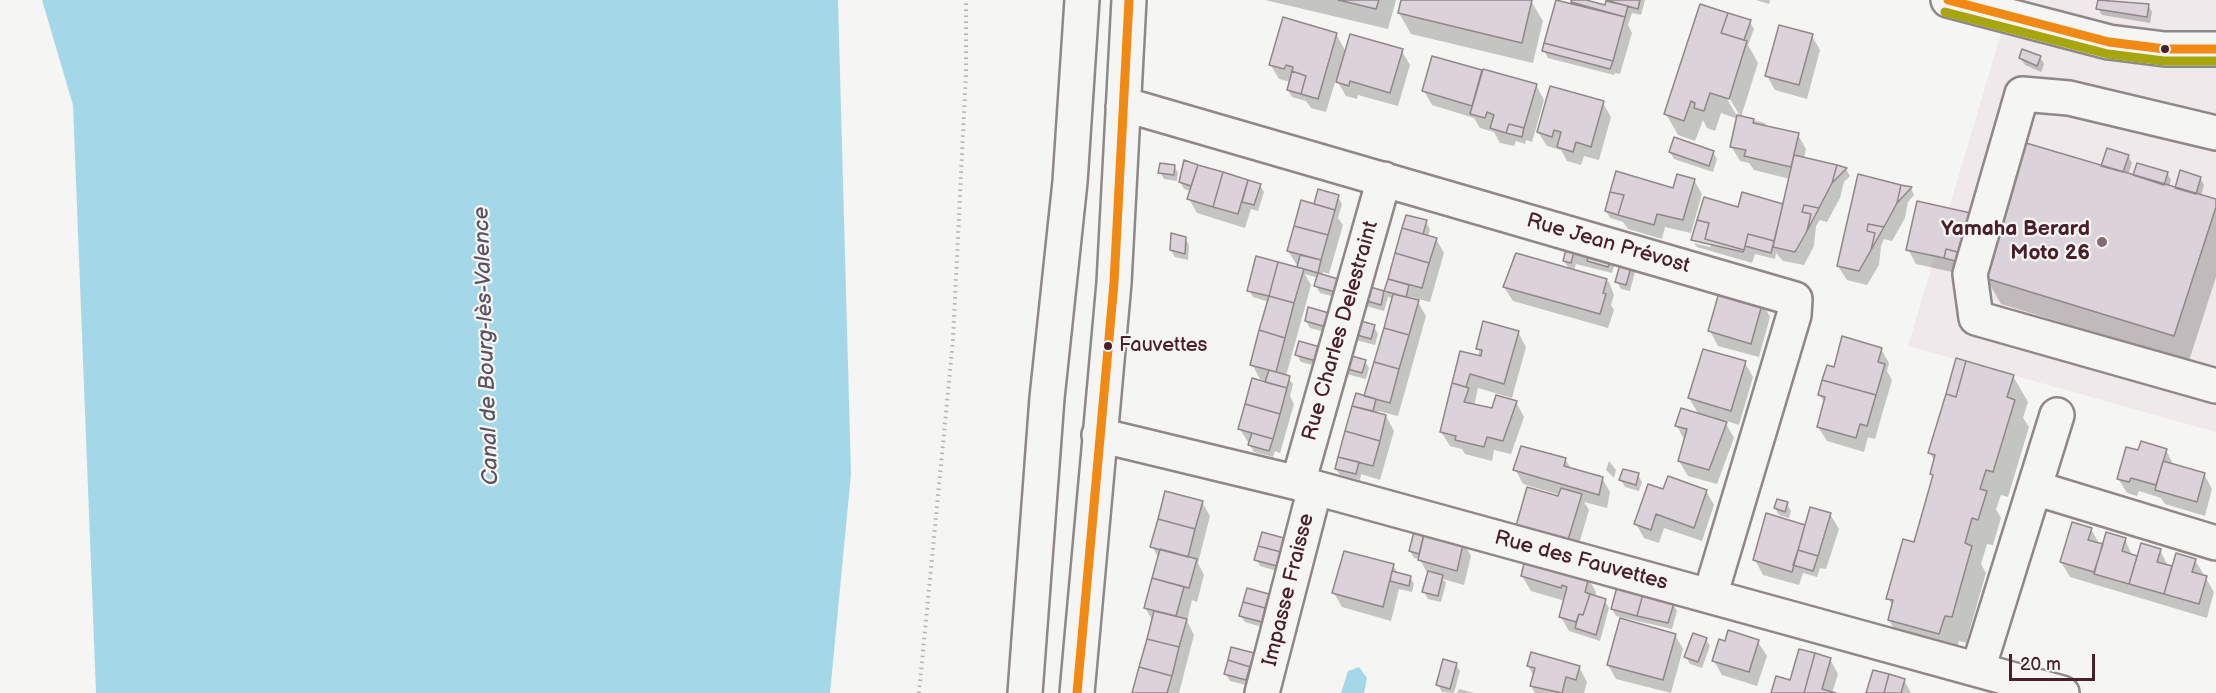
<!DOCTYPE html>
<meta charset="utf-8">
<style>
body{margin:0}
#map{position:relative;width:2216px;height:693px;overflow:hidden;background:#f5f5f3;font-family:"Balsamiq Sans",sans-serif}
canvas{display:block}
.scale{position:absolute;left:2009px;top:654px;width:86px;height:27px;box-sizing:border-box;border:3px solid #4a1f2b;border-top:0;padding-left:8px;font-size:18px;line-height:21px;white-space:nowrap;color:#4a1f2b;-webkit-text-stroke:4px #f6f6f2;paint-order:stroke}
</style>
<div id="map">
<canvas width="2216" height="693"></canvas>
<div class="scale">20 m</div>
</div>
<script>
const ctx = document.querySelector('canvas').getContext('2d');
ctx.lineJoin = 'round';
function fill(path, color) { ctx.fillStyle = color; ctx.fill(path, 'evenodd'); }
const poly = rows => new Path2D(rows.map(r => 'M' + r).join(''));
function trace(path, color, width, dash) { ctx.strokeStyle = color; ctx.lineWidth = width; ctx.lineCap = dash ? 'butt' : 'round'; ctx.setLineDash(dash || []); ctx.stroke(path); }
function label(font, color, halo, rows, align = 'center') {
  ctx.font = font + ' "Balsamiq Sans",sans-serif'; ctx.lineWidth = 4.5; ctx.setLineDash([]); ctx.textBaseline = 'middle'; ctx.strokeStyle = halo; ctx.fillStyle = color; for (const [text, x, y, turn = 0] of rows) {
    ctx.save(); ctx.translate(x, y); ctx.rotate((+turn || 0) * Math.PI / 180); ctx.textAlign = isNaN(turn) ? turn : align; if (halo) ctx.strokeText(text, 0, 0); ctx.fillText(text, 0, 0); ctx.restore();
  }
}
const built = poly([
 [2011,0,2216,0,2216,432,1908,346]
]);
const water = poly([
 [42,0,838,0,851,474,830,693,96,693,73,105],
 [1359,667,1367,678,1364,693,1341,693,1348,671]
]);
const shadow = poly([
 [1265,0,1396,0,1388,29],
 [1403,0,1531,1,1543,21,1533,63,1411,34,1399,13],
 [1558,0,1572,4,1573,0,1580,0,1606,7,1608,0,1645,0,1641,15,1632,13,1628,25,1632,33,1620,74,1615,73,1614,75,1548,58,1544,51],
 [1756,0,1770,0,1769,4],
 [2099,0,2148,5,2152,12,2150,23,2102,15,2098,8],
 [1701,6,1750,22,1754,29,1748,45,1758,63,1741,117,1765,123,1768,128,1798,135,1806,149,1804,159,1846,169,1850,176,1844,182,1840,198,1827,222,1820,220,1816,226,1814,246,1804,265,1783,261,1776,253,1775,259,1755,254,1752,263,1697,247,1694,243,1710,247,1740,208,1784,206,1790,179,1754,170,1749,163,1740,161,1731,146,1738,119,1721,113,1715,131,1707,128,1703,120,1695,141,1678,135,1666,114],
 [1726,92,1740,116,1737,116,1724,94],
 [1336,34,1346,52,1402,51,1410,65,1398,106,1358,95,1357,99,1346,96,1336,79,1326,112,1311,108,1306,101,1292,97,1288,90,1291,82,1279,79,1270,64],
 [1812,36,1820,50,1807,99,1775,90,1767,76],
 [2040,57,2044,64,2041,72,2025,65,2020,58],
 [1433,58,1536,85,1544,100,1532,142,1526,140,1525,144,1516,141,1514,146,1500,143,1494,132,1480,128,1474,118,1432,105,1424,91],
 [1603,103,1611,117,1599,160,1584,156,1581,165,1567,161,1561,150,1547,146,1538,132],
 [1670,152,1713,152,1717,159,1713,172,1674,159],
 [2128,156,2132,163,2128,175,2167,173,2171,180,2169,187,2177,189,2200,178,2204,185,2201,196,2216,201,2216,277,2189,361,2001,304,1986,278,2102,167],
 [1185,162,1260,185,1264,192,1258,211,1251,209,1245,228,1197,213,1189,199,1191,191,1184,189,1180,182],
 [1174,166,1178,173,1177,181,1164,179,1160,172],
 [1694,180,1702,194,1691,233,1665,227,1662,239,1628,229,1623,222,1610,218,1606,211,1674,190],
 [1911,188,1914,195,1908,202,1905,218,1892,241,1884,239,1881,246,1879,265,1867,285,1847,280,1838,266],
 [1338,197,1342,204,1338,218,1343,225,1329,274,1323,272,1322,276,1337,280,1341,287,1338,298,1320,293,1316,286,1318,278,1305,274,1311,285,1286,376,1293,384,1290,396,1294,404,1280,453,1275,451,1273,457,1254,452,1240,429,1267,381,1260,379,1252,364,1269,302,1253,297,1249,290,1300,270,1288,251,1315,206],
 [1407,216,1426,222,1430,229,1428,237,1436,239,1444,253,1430,302,1411,297,1410,300,1418,302,1426,316,1398,416,1378,411,1378,414,1386,416,1394,431,1380,480,1361,474,1360,480,1340,475,1336,469,1357,395,1365,398,1393,299,1388,297,1384,311,1366,306,1362,299,1365,287,1386,293],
 [1982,230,1967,269,1953,265,1952,272,1916,264,1908,249],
 [1185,238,1189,245,1188,260,1175,257,1171,250],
 [1568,248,1610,259,1614,266,1612,273,1576,264,1574,271,1609,282,1614,295,1611,305,1614,310,1608,328,1513,301,1504,287,1514,254,1570,270,1564,261],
 [1631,265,1635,272,1630,291,1621,289,1617,282],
 [1762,302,1770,317,1759,357,1718,346,1710,331],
 [1328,314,1329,333,1310,328,1306,321],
 [1484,322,1518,332,1526,347,1512,398,1478,388,1474,406,1493,410,1516,402,1524,417,1511,454,1494,450,1492,461,1465,454,1462,449,1450,446,1441,432,1461,353,1478,357],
 [1374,327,1378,334,1375,345,1356,340,1352,333],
 [1881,349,1889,363,1887,371,1892,380,1875,439,1868,437,1864,452,1827,441,1818,427,1825,404,1820,395,1835,369],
 [1297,355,1323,355,1320,367,1301,362],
 [1365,361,1369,368,1366,379,1346,374,1342,367],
 [1745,363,1753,377,1739,425,1724,420,1734,438,1717,484,1688,476,1679,461,1685,441,1677,426,1699,415,1689,398],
 [2013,376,2028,402,2023,418,2029,427,2008,497,2001,495,1996,509,2001,518,1993,545,1987,544,1981,564,1986,573,1966,643,1959,641,1954,660,1904,646,1889,620,1893,607,1888,598,1915,544,1934,478,1931,474,1935,462,1930,453],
 [2166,450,2174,466,2204,474,2212,489,2205,516,2165,504,2161,498,2139,491,2137,496,2127,493,2118,478,2139,452],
 [1565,459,1572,470,1602,478,1610,492,1607,508,1584,502,1589,510,1576,554,1526,540,1560,495,1523,484,1515,469],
 [1609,461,1616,470,1614,478,1606,470],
 [1638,475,1642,482,1639,491,1625,487,1621,480],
 [1664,491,1706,491,1714,505,1702,541,1664,528,1659,543,1644,538,1636,524],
 [1202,502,1210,516,1198,563,1204,575,1197,602,1192,600,1187,621,1194,635,1179,693,1134,693,1153,621,1145,608,1159,559,1152,546],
 [1787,504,1791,511,1789,518,1779,515,1775,508],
 [1830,514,1839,529,1826,569,1820,568,1817,577,1803,573,1799,585,1763,575,1755,560],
 [2091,529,2100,545,2125,539,2132,556,2138,558,2160,550,2168,566,2173,568,2195,560,2214,592,2207,618,2070,577,2061,562],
 [1416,530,1463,541,1471,556,1464,585,1443,579,1446,583,1441,602,1428,599,1424,592,1428,575,1420,559,1414,558,1410,551],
 [1283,539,1287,546,1280,572,1260,566,1256,559],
 [1393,565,1398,574,1410,577,1414,584,1412,592,1399,589,1391,621,1342,607,1334,593],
 [1522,576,1588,578,1596,592,1595,597,1605,601,1609,608,1600,641,1569,631,1561,617,1565,601,1531,591],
 [1268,596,1272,603,1265,628,1245,622,1241,616],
 [1673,604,1677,611,1672,629,1616,616,1612,609],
 [1675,635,1683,649,1671,693,1616,679,1608,665],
 [1706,639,1710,646,1702,668,1690,664,1686,657],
 [1758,642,1767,656,1757,686,1722,675,1714,661,1726,643],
 [1253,654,1257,661,1250,686,1230,681,1226,674],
 [1830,659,1838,674,1832,693,1772,693],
 [1456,664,1460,671,1454,693,1442,692,1438,685],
 [1528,666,1579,667,1587,682,1584,693,1535,693,1531,686,1534,676],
 [1904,680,1911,693,1868,693],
 [1459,689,1474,693,1457,693]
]);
const building = poly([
 [1338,0,1379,0,1376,9,1338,0],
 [1401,0,1532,0,1522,43,1398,13,1401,0],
 [1556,0,1625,17,1613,61,1544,43,1556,0],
 [1571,0,1586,0,1605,5,1606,1,1628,6,1625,17,1571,2,1571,0],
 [1606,0,1640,0,1638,9,1606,0],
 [2098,0,2149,4,2147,17,2096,9,2098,0],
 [1700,4,1728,13,1721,33,1747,41,1729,99,1710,93,1704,111,1694,108,1695,103,1691,101,1684,121,1664,114,1700,4],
 [1728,13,1751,20,1744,40,1721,33,1728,13],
 [1283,17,1337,33,1318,99,1301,94,1306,76,1292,71,1293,67,1286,65,1284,69,1269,65,1283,17],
 [1779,25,1813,34,1799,85,1765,76,1779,25],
 [1350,34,1403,49,1390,93,1350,81,1349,86,1336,82,1350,34],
 [1544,43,1613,61,1610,69,1542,51,1544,43],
 [2022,49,2041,56,2037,66,2019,58,2022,49],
 [1432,56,1482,70,1472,106,1422,91,1432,56],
 [1483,69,1537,84,1524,128,1509,124,1506,133,1490,128,1494,115,1487,112,1485,118,1470,114,1483,69],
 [1292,71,1306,76,1301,94,1287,90,1292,71],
 [1550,86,1604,101,1591,147,1576,142,1573,152,1557,147,1561,132,1554,130,1552,137,1537,132,1550,86],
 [1737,115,1754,119,1753,123,1799,133,1791,167,1744,156,1746,150,1730,147,1737,115],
 [1509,124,1524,128,1522,137,1506,133,1509,124],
 [1674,137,1714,151,1709,166,1669,152,1674,137],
 [2026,143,2216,199,2216,207,2174,336,1985,278,2026,143],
 [2107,148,2129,155,2123,172,2101,166,2107,148],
 [1794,155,1837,165,1832,183,1819,208,1804,205,1802,212,1811,214,1807,231,1795,252,1773,247,1794,155],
 [1184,160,1198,165,1191,186,1179,182,1184,160],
 [1160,163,1175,165,1174,175,1158,173,1160,163],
 [2137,163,2168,172,2164,185,2133,175,2137,163],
 [1198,165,1223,172,1213,207,1187,199,1198,165],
 [1837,165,1847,168,1832,183,1837,165],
 [2180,170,2201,177,2196,194,2175,188,2180,170],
 [1616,171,1673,188,1677,174,1695,179,1683,220,1657,214,1654,225,1618,215,1624,195,1610,192,1616,171],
 [1223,172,1248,180,1238,214,1213,207,1223,172],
 [1858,174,1901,185,1897,203,1884,227,1868,224,1867,231,1875,233,1871,250,1859,271,1837,266,1858,174],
 [1248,180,1261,184,1254,205,1242,202,1248,180],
 [1901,185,1912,187,1897,203,1901,185],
 [1318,189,1339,195,1335,210,1314,204,1318,189],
 [1610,192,1624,195,1618,215,1605,211,1610,192],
 [1742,192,1783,204,1774,241,1748,234,1744,250,1705,239,1709,223,1697,220,1704,197,1738,207,1742,192],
 [1301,200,1335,210,1328,235,1294,226,1301,200],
 [1917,201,1975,214,1965,254,1946,249,1944,258,1906,250,1917,201],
 [1804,205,1819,208,1807,231,1811,214,1802,212,1804,205],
 [1406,215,1427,220,1423,234,1402,228,1406,215],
 [1697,220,1709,223,1705,239,1744,250,1743,252,1691,240,1697,220],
 [1868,224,1884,227,1871,250,1875,233,1867,231,1868,224],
 [1294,226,1328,235,1321,260,1287,251,1294,226],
 [1402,228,1437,238,1429,263,1395,253,1402,228],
 [1171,233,1186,237,1185,254,1170,250,1171,233],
 [1748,234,1774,241,1771,253,1745,246,1748,234],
 [1567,246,1575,248,1571,263,1563,261,1567,246],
 [1946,249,1965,254,1963,263,1944,258,1946,249],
 [1589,252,1611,258,1608,267,1587,261,1589,252],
 [1395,253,1429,263,1422,288,1388,279,1395,253],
 [1516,253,1607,279,1603,293,1606,294,1600,314,1503,287,1516,253],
 [1300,255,1321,260,1318,273,1297,267,1300,255],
 [1256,256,1278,262,1269,296,1247,291,1256,256],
 [1621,261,1632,264,1626,285,1615,282,1621,261],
 [1278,262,1304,269,1294,303,1269,296,1278,262],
 [1318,273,1338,279,1335,292,1314,286,1318,273],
 [1388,279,1409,285,1406,297,1384,291,1388,279],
 [1364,285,1384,291,1381,305,1360,299,1364,285],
 [1720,289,1763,301,1751,344,1708,331,1720,289],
 [1393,294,1419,300,1409,335,1384,328,1393,294],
 [1269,296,1294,303,1285,338,1259,330,1269,296],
 [1308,307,1329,313,1326,327,1305,321,1308,307],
 [1354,319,1375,325,1371,339,1350,333,1354,319],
 [1483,321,1519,331,1504,384,1470,374,1466,387,1452,383,1460,351,1481,356,1482,350,1476,349,1483,321],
 [1384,328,1409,335,1399,369,1374,362,1384,328],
 [1259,330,1285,338,1276,372,1250,365,1259,330],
 [1842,336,1882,348,1878,362,1885,364,1876,395,1822,380,1827,365,1834,367,1842,336],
 [1299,341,1320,347,1316,361,1295,355,1299,341],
 [1703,349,1746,361,1731,411,1688,398,1703,349],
 [1345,354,1366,360,1362,373,1341,367,1345,354],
 [1956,358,1966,361,1956,397,1946,394,1956,358],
 [1966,361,2014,375,2007,397,2015,400,1993,472,1986,470,1980,489,1987,491,1978,520,1972,518,1965,543,1972,546,1952,617,1945,616,1939,634,1888,620,1893,600,1886,599,1903,539,1914,542,1933,475,1930,474,1935,455,1928,453,1946,394,1956,397,1966,361],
 [1374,362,1399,369,1390,403,1364,396,1374,362],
 [1269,370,1290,376,1287,388,1265,382,1269,370],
 [1252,378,1287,388,1280,414,1245,404,1252,378],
 [1822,380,1876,395,1867,426,1860,424,1856,438,1817,427,1825,397,1818,395,1822,380],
 [1452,383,1469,388,1464,402,1492,408,1496,395,1517,401,1503,441,1487,437,1484,447,1455,440,1456,436,1440,432,1452,383],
 [1356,393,1376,399,1373,411,1352,406,1356,393],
 [1245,404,1280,414,1273,439,1238,429,1245,404],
 [1352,406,1386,415,1380,441,1345,431,1352,406],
 [1681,408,1727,422,1709,470,1678,461,1687,429,1675,426,1681,408],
 [1345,431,1380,441,1373,466,1338,457,1345,431],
 [1252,433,1273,439,1269,451,1248,445,1252,433],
 [2141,441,2167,449,2156,485,2131,478,2129,482,2117,479,2126,447,2138,450,2141,441],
 [1521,446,1566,458,1564,466,1603,477,1599,495,1513,470,1521,446],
 [1338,457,1359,462,1356,474,1335,469,1338,457],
 [2163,461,2205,473,2197,502,2155,490,2163,461],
 [1623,469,1639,473,1636,485,1619,480,1623,469],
 [1668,476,1707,490,1694,528,1656,514,1651,530,1634,524,1648,484,1663,489,1668,476],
 [1527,487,1558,496,1561,488,1582,494,1568,540,1516,526,1527,487],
 [1165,491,1203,501,1195,529,1158,519,1165,491],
 [1777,499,1788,502,1785,512,1774,508,1777,499],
 [1810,507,1831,513,1818,556,1798,550,1810,507],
 [1766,513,1805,525,1792,572,1753,560,1766,513],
 [1158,519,1195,529,1188,557,1150,547,1158,519],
 [2072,522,2092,528,2088,540,2103,544,2094,572,2060,562,2072,522],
 [1415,528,1425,530,1419,554,1409,551,1415,528],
 [1425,530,1464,540,1457,571,1418,560,1425,530],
 [1262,532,1284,538,1281,552,1258,546,1262,532],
 [2106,532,2126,538,2122,551,2137,556,2129,584,2094,574,2106,532],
 [2141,543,2161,549,2157,562,2172,566,2164,594,2129,584,2141,543],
 [1258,546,1281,552,1277,566,1254,560,1258,546],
 [1160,549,1197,559,1189,588,1152,578,1160,549],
 [1798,550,1818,556,1813,571,1793,565,1798,550],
 [1344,551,1394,564,1383,607,1332,593,1344,551],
 [2176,553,2196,559,2192,572,2207,576,2199,604,2164,594,2176,553],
 [1525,559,1589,577,1585,592,1590,594,1583,615,1579,614,1576,622,1559,617,1567,587,1562,585,1561,588,1521,576,1525,559],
 [1392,571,1411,576,1409,586,1390,581,1392,571],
 [1428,571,1443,575,1438,596,1422,592,1428,571],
 [1152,578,1184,587,1176,616,1144,608,1152,578],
 [1617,587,1643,594,1637,616,1611,609,1617,587],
 [1247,588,1269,594,1265,608,1243,602,1247,588],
 [1590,594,1606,599,1596,635,1575,628,1579,614,1583,615,1590,594],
 [1643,594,1674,603,1668,623,1637,616,1643,594],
 [1243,602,1265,608,1262,622,1239,616,1243,602],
 [1154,611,1187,619,1179,647,1147,639,1154,611],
 [1620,618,1676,634,1663,680,1607,665,1620,618],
 [1728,630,1759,640,1749,672,1712,661,1719,639,1725,641,1728,630],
 [1693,633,1707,638,1698,662,1684,657,1693,633],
 [1147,639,1179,647,1172,676,1139,667,1147,639],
 [1231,647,1254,653,1250,667,1228,660,1231,647],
 [1799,649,1815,653,1804,693,1771,693,1776,676,1790,680,1799,649],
 [1531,652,1580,666,1576,680,1566,677,1562,693,1530,686,1535,668,1527,666,1531,652],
 [1815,653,1831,658,1822,689,1836,693,1804,693,1815,653],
 [1443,659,1457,663,1450,689,1436,685,1443,659],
 [1228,660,1250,667,1246,680,1224,674,1228,660],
 [1139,667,1172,676,1167,693,1132,693,1139,667],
 [1873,670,1889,674,1884,693,1866,693,1873,670],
 [1889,674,1905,679,1901,693,1884,693,1889,674]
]);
const path = poly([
 [919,693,953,340,966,72,966,0]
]);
const minor = poly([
 [1948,0,2109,42,2165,49,2216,49],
 [1123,107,1140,109,1795,299,1794,315,1710,596],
 [2216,133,2069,98,2022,94,1970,274,1976,318,2216,386],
 [1099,435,1298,483,2062,693],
 [1298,483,1384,179],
 [2035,488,2216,543],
 [1978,669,2057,415],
 [1077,693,1114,283,1129,0],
 [1262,693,1315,488]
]);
const major = poly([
 [1025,693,1047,398,1070,182,1082,0]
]);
const bus1 = poly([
 [1948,0,2109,42,2165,49,2216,49],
 [1077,693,1114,283,1129,0]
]);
const bus2 = poly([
 [1945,12,2108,54,2164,61,2216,61]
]);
const markers = [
 [2165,49,5,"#4a1f2b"],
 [2102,242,6,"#866a71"],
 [1108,346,5,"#4a1f2b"]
];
const busNames = [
 ["Fauvettes",1119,346]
];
const poiNames = [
 ["Yamaha Berard",2090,230],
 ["Moto 26",2090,254]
];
const streetNames = [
 ["Rue Jean Prévost",1608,244,16],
 ["Rue Charles Delestraint",1341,331,-74],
 ["Rue des Fauvettes",1581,561,15],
 ["Impasse Fraisse",1289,590,-76]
];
const waterNames = [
 ["Canal de Bourg-lès-Valence",487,346,-92]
];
fill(built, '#f0e9ec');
fill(water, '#a4d8e8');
fill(shadow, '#0003');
fill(building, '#dcd3da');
trace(building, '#8f8788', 1.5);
trace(minor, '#8f8788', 38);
trace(major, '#8f8788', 38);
trace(path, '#b6b2b2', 4, [1.5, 4.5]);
trace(minor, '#f5f5f3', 33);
trace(major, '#f5f5f3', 33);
trace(bus1, '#f18a14', 9);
trace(bus2, '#a8a60e', 9);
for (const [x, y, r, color] of markers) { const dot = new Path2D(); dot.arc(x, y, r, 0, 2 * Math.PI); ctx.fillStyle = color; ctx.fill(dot); trace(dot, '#f6f6f2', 2); }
label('20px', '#4a1f2b', '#f6f6f2', busNames, 'left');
label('bold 21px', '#4a1f2b', '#f6f6f2', poiNames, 'right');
label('21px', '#4a1f2b', '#f6f6f2', streetNames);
label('italic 22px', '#5b5362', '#f6f6f2', waterNames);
</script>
